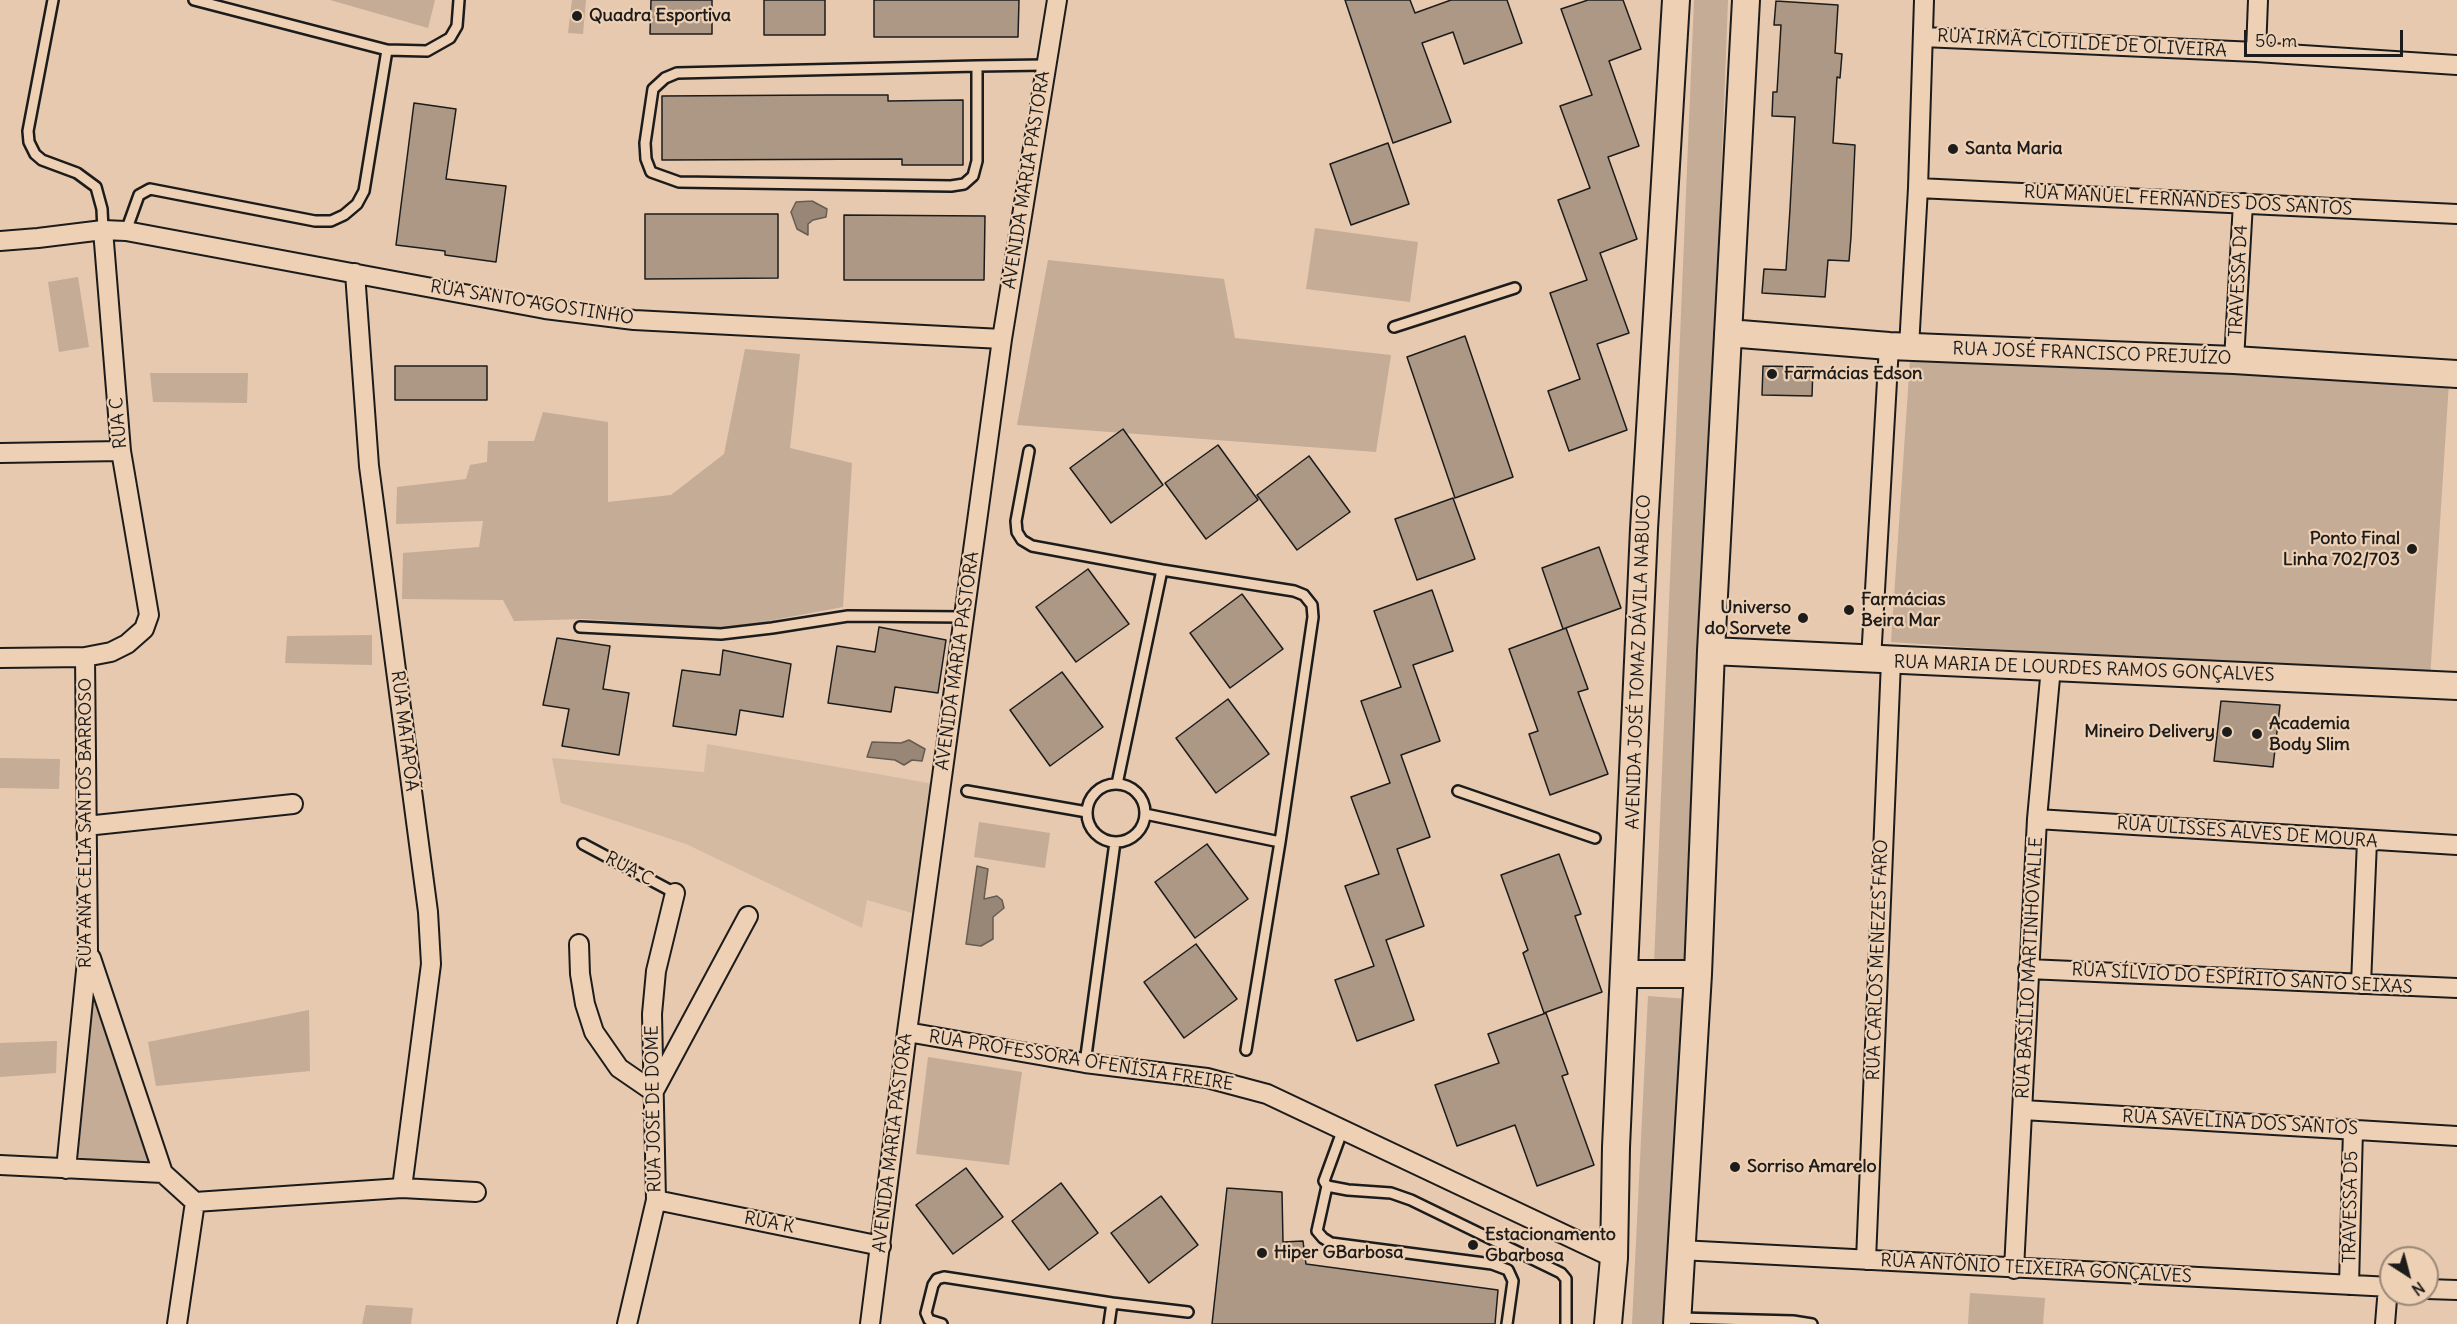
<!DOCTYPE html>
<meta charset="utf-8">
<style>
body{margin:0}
#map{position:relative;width:2457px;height:1324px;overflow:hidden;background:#e6c9ae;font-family:Delius,sans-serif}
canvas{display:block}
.north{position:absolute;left:2379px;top:1246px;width:60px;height:60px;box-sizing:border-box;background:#eed0b4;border:2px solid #9a8877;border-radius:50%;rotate:144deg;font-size:16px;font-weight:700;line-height:24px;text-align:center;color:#1c1c1c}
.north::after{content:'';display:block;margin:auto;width:21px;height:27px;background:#1c1c1c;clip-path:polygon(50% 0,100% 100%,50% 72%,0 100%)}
.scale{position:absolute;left:2244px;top:30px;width:159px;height:27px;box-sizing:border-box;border:3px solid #1c1c1c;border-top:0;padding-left:8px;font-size:18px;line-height:21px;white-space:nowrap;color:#1c1c1c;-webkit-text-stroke:4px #eed0b4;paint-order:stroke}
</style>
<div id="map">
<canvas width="2457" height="1324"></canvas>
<div class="north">N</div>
<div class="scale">50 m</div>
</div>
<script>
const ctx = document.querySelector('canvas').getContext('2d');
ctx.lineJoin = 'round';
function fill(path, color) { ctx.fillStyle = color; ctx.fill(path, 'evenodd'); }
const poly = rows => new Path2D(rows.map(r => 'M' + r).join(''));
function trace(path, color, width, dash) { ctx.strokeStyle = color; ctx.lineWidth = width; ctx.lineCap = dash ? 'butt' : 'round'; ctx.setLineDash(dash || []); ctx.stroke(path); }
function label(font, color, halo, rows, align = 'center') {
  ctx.font = font + ' Delius,sans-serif'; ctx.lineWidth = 4.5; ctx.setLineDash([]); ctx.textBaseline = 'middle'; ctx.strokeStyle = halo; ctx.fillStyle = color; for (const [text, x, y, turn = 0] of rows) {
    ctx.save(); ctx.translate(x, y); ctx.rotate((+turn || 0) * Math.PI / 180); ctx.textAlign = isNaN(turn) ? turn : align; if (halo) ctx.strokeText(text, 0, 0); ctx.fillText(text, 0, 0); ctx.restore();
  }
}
const built = poly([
 [707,744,934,784,912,913,867,900,862,928,686,844,561,803,552,758,704,772]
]);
const green = poly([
 [330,0,435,0,428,28],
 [572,0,586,0,583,34,568,33],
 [1694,0,1728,0,1691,963,1654,964],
 [1315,228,1418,242,1410,302,1306,289],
 [1048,260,1224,279,1235,338,1391,355,1376,452,1017,425],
 [78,277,89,347,59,352,48,282],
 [745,349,800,354,790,448,852,463,843,607,731,628,583,619,514,621,503,600,402,599,403,553,479,547,483,521,396,524,397,487,466,479,470,465,487,462,488,441,534,441,543,412,608,422,608,502,671,495,724,454],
 [1910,360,2449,382,2430,679,1891,642],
 [150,373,248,373,247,403,153,402],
 [372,635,372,665,285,663,287,636],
 [0,758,60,759,59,789,0,788],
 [979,822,1050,833,1045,868,974,857],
 [93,957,172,1184,75,1172],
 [1648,996,1688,999,1670,1324,1632,1324],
 [309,1010,310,1071,156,1086,148,1042],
 [57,1041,56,1073,0,1077,0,1043],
 [928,1057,1022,1072,1009,1165,916,1154],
 [1970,1293,2045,1298,2043,1324,1968,1324],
 [366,1305,413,1308,411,1324,362,1324]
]);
const water = poly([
 [812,201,827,209,826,217,813,220,808,224,808,235,797,229,791,212,796,202,812,201],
 [909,740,925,749,922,761,912,760,904,765,895,760,867,757,872,742,901,743,909,740],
 [977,866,988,869,984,899,997,896,1002,900,1004,908,993,917,993,939,981,946,966,944,977,866]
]);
const building = poly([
 [651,0,712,0,712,34,650,34,651,0],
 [764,0,825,0,825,35,764,35,764,0],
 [874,0,1019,0,1018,37,874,37,874,0],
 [1345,0,1410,0,1415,13,1451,0,1507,0,1522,43,1464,64,1453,32,1422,43,1451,122,1393,143,1345,0],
 [1588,0,1623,0,1641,49,1609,61,1639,146,1608,157,1637,239,1600,253,1629,333,1597,344,1627,430,1569,451,1548,391,1580,379,1550,293,1587,280,1558,200,1590,188,1560,106,1592,95,1561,9,1588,0],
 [1776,1,1838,5,1835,53,1842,54,1840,78,1837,77,1833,143,1855,145,1851,237,1849,261,1828,260,1825,297,1762,293,1764,269,1786,270,1790,209,1795,117,1772,116,1773,92,1777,92,1781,25,1774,25,1776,1],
 [827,95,888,95,888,101,963,100,963,165,902,165,902,159,662,160,662,96,827,95],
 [414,103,456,109,446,179,506,186,496,262,445,255,445,251,396,245,414,103],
 [1388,143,1409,204,1351,225,1330,164,1388,143],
 [645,214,778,214,778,278,645,279,645,214],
 [844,215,985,216,984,280,844,280,844,215],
 [1465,336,1513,477,1455,498,1407,357,1465,336],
 [395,366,487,366,487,400,395,400,395,366],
 [1763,366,1813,367,1812,396,1762,395,1763,366],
 [1123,429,1163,485,1111,523,1070,468,1123,429],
 [1218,445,1258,500,1206,539,1165,483,1218,445],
 [1309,456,1350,512,1297,550,1257,495,1309,456],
 [1453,498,1475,559,1417,580,1395,519,1453,498],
 [1599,547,1621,608,1563,629,1542,568,1599,547],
 [1088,569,1129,624,1076,662,1036,607,1088,569],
 [1432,590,1453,651,1413,665,1440,741,1401,755,1430,837,1397,849,1424,926,1386,940,1414,1020,1357,1041,1335,980,1374,966,1345,886,1379,874,1351,797,1390,783,1361,701,1401,687,1374,611,1432,590],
 [1242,594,1283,649,1230,688,1190,633,1242,594],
 [879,627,946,640,938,693,895,687,891,712,828,703,837,646,875,652,879,627],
 [1566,628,1588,689,1578,692,1608,774,1550,795,1529,734,1538,731,1509,649,1566,628],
 [557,638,610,646,603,689,629,693,619,755,562,746,569,709,543,705,557,638],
 [723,650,791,664,783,717,740,710,736,735,673,726,682,670,720,675,723,650],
 [1062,672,1103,727,1050,766,1010,710,1062,672],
 [1228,699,1269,754,1216,793,1176,738,1228,699],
 [2221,701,2280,705,2273,767,2214,761,2221,701],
 [1207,844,1248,899,1195,938,1155,882,1207,844],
 [1559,854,1581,914,1575,916,1602,992,1544,1013,1523,953,1528,950,1501,875,1559,854],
 [1196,944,1237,999,1184,1038,1144,982,1196,944],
 [1546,1013,1568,1074,1562,1076,1594,1165,1537,1186,1515,1125,1457,1146,1435,1085,1499,1063,1488,1034,1546,1013],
 [966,1168,1003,1217,953,1254,916,1205,966,1168],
 [1061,1183,1098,1233,1049,1270,1012,1221,1061,1183],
 [1227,1188,1282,1192,1283,1242,1303,1241,1306,1264,1498,1290,1495,1324,1212,1324,1227,1188],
 [1161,1196,1198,1245,1149,1283,1111,1233,1161,1196]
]);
const lane = poly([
 [53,0,28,131,29,142,35,154,42,160,77,173,96,187,102,209,103,230],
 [194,0,387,50,427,51,450,38,457,26,459,0],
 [977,66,977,161,973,176,964,184,951,186,679,182,651,172,646,159,645,143,653,89,665,78,677,73,977,66,1045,65],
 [126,231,139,195,150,189,315,221,331,221,344,215,357,204,364,191,387,50],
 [1394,327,1515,288],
 [1029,451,1016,521,1017,532,1022,540,1032,546,1162,570,1294,591,1304,595,1312,605,1313,617,1280,842,1246,1050],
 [580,627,721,634,772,628,848,616,964,617],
 [1117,784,1162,570],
 '1087 813a29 29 0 1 1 58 0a29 29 0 1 1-58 0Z',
 [967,791,1087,812],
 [1458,791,1595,838],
 [1145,814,1280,842],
 [583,844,675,893],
 [1085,1063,1115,842],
 [1343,1129,1324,1181,1327,1186,1348,1190,1391,1193,1411,1200,1561,1273,1566,1279,1566,1324],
 [1327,1186,1317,1231,1323,1238,1331,1243,1492,1264,1508,1270,1513,1281,1507,1324],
 [1112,1303,1188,1312],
 [1680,1318,1793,1321,1812,1324],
 [942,1324,929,1320,926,1313,933,1285,937,1279,944,1277,1112,1303,1109,1324]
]);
const street = poly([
 [1923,37,2256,52,2457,65],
 [2256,52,2258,0],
 [1918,188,2457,214],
 [0,241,38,238,103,230,126,231,545,309,634,320,1002,339],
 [355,273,369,466,428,912,431,964,402,1188],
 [1909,347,1918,188,1924,0],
 [2234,360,2243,203],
 [0,453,121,451],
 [0,658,85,657,111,652,127,644,144,629,149,615,121,451,103,230],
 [1871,660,1889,346],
 [2037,819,2457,845],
 [86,826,293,804],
 [579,944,580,974,585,1004,594,1032,619,1068,654,1092],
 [91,958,163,1173],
 [2028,969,2457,988],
 [2361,984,2367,841],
 [907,1032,1085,1063,1207,1078,1267,1094,1614,1258],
 [654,1091,748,916],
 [2023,1110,2457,1136],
 [0,1165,163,1173,195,1202,402,1188,476,1192],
 [66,1169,88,951,85,657],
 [656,1200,881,1246],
 [1680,1250,2391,1287],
 [1866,1260,1891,661],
 [2014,1269,2037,819,2051,667],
 [2349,1285,2353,1129],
 [2427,1289,2457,1290],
 [177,1324,195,1202],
 [627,1324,656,1200,652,1014,656,971,675,893],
 [870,1324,907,1032,1002,339,1057,0],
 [2385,1324,2388,1287]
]);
const secondary = poly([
 [1728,333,1889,346,2234,360,2457,374],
 [1711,651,2457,686],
 [1626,974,1698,974],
 [1608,1324,1614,1258,1616,1147,1644,529,1676,0],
 [1677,1324,1698,974,1711,651,1746,0]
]);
const markers = [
 [577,16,6,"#1c1c1c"],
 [1953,149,6,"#1c1c1c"],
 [1772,374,6,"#1c1c1c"],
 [2412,549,6,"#1c1c1c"],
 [1849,610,6,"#1c1c1c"],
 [1803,618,6,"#1c1c1c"],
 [2227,732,6,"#1c1c1c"],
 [2257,734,6,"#1c1c1c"],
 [1735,1167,6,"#1c1c1c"],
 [1473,1245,6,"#1c1c1c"],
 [1262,1253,6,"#1c1c1c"]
];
const poiNames = [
 ["Quadra Esportiva",589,16],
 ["Santa Maria",1965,149],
 ["Farmácias Edson",1784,374],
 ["Ponto Final",2400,539,"right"],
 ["Linha 702/703",2400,560,"right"],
 ["Farmácias",1861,600],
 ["Beira Mar",1861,621],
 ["Universo",1791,608,"right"],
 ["do Sorvete",1791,629,"right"],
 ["Academia",2269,724],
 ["Body Slim",2269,745],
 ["Mineiro Delivery",2215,732,"right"],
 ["Sorriso Amarelo",1747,1167],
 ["Estacionamento",1485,1235],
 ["Gbarbosa",1485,1256],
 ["Hiper GBarbosa",1274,1253]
];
const streetNames = [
 ["RUA IRMÃ CLOTILDE DE OLIVEIRA",2082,44,3],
 ["AVENIDA MARIA PASTORA",1027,180,-81],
 ["RUA MANUEL FERNANDES DOS SANTOS",2188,201,3],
 ["TRAVESSA D4",2239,281,-87],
 ["RUA SANTO AGOSTINHO",532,303,9],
 ["RUA JOSÉ FRANCISCO PREJUÍZO",2092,354,2],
 ["RUA C",119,423,-95],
 ["AVENIDA MARIA PASTORA",958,661,-82],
 ["AVENIDA JOSÉ TOMAZ DÁVILA NABUCO",1639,662,-88],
 ["RUA MARIA DE LOURDES RAMOS GONÇALVES",2084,669,2],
 ["RUA MATAPOÃ",404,731,83],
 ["RUA ANA CELIA SANTOS BARROSO",86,823,-90],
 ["RUA ULISSES ALVES DE MOURA",2247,833,4],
 ["RUA C",629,869,28],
 ["RUA CARLOS MENEZES FARO",1878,960,-88],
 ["RUA BASÍLIO MARTINHOVALLE",2030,968,-87],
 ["RUA SÍLVIO DO ESPÍRITO SANTO SEIXAS",2242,979,3],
 ["RUA PROFESSORA OFENÍSIA FREIRE",1081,1061,9],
 ["RUA JOSÉ DE DOME",654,1109,-91],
 ["RUA SAVELINA DOS SANTOS",2240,1123,3],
 ["AVENIDA MARIA PASTORA",893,1143,-83],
 ["TRAVESSA D5",2351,1207,-89],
 ["RUA K",769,1223,11],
 ["RUA ANTÔNIO TEIXEIRA GONÇALVES",2036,1269,3]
];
fill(built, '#d5baa2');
fill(green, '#c4ac96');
fill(water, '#988776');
trace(water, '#665c52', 1.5);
fill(building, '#ad9886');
trace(building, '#1c1c1c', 1.5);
trace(lane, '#1c1c1c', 14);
trace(street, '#1c1c1c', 22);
trace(secondary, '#1c1c1c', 30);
trace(lane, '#eed0b4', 9);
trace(street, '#eed0b4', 18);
trace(secondary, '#eed0b4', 26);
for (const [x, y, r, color] of markers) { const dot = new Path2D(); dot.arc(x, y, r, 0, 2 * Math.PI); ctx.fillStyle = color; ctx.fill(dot); trace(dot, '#eed0b4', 2); }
label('bold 18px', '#1c1c1c', '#eed0b4', poiNames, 'left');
label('18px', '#1c1c1c', '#eed0b4', streetNames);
</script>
